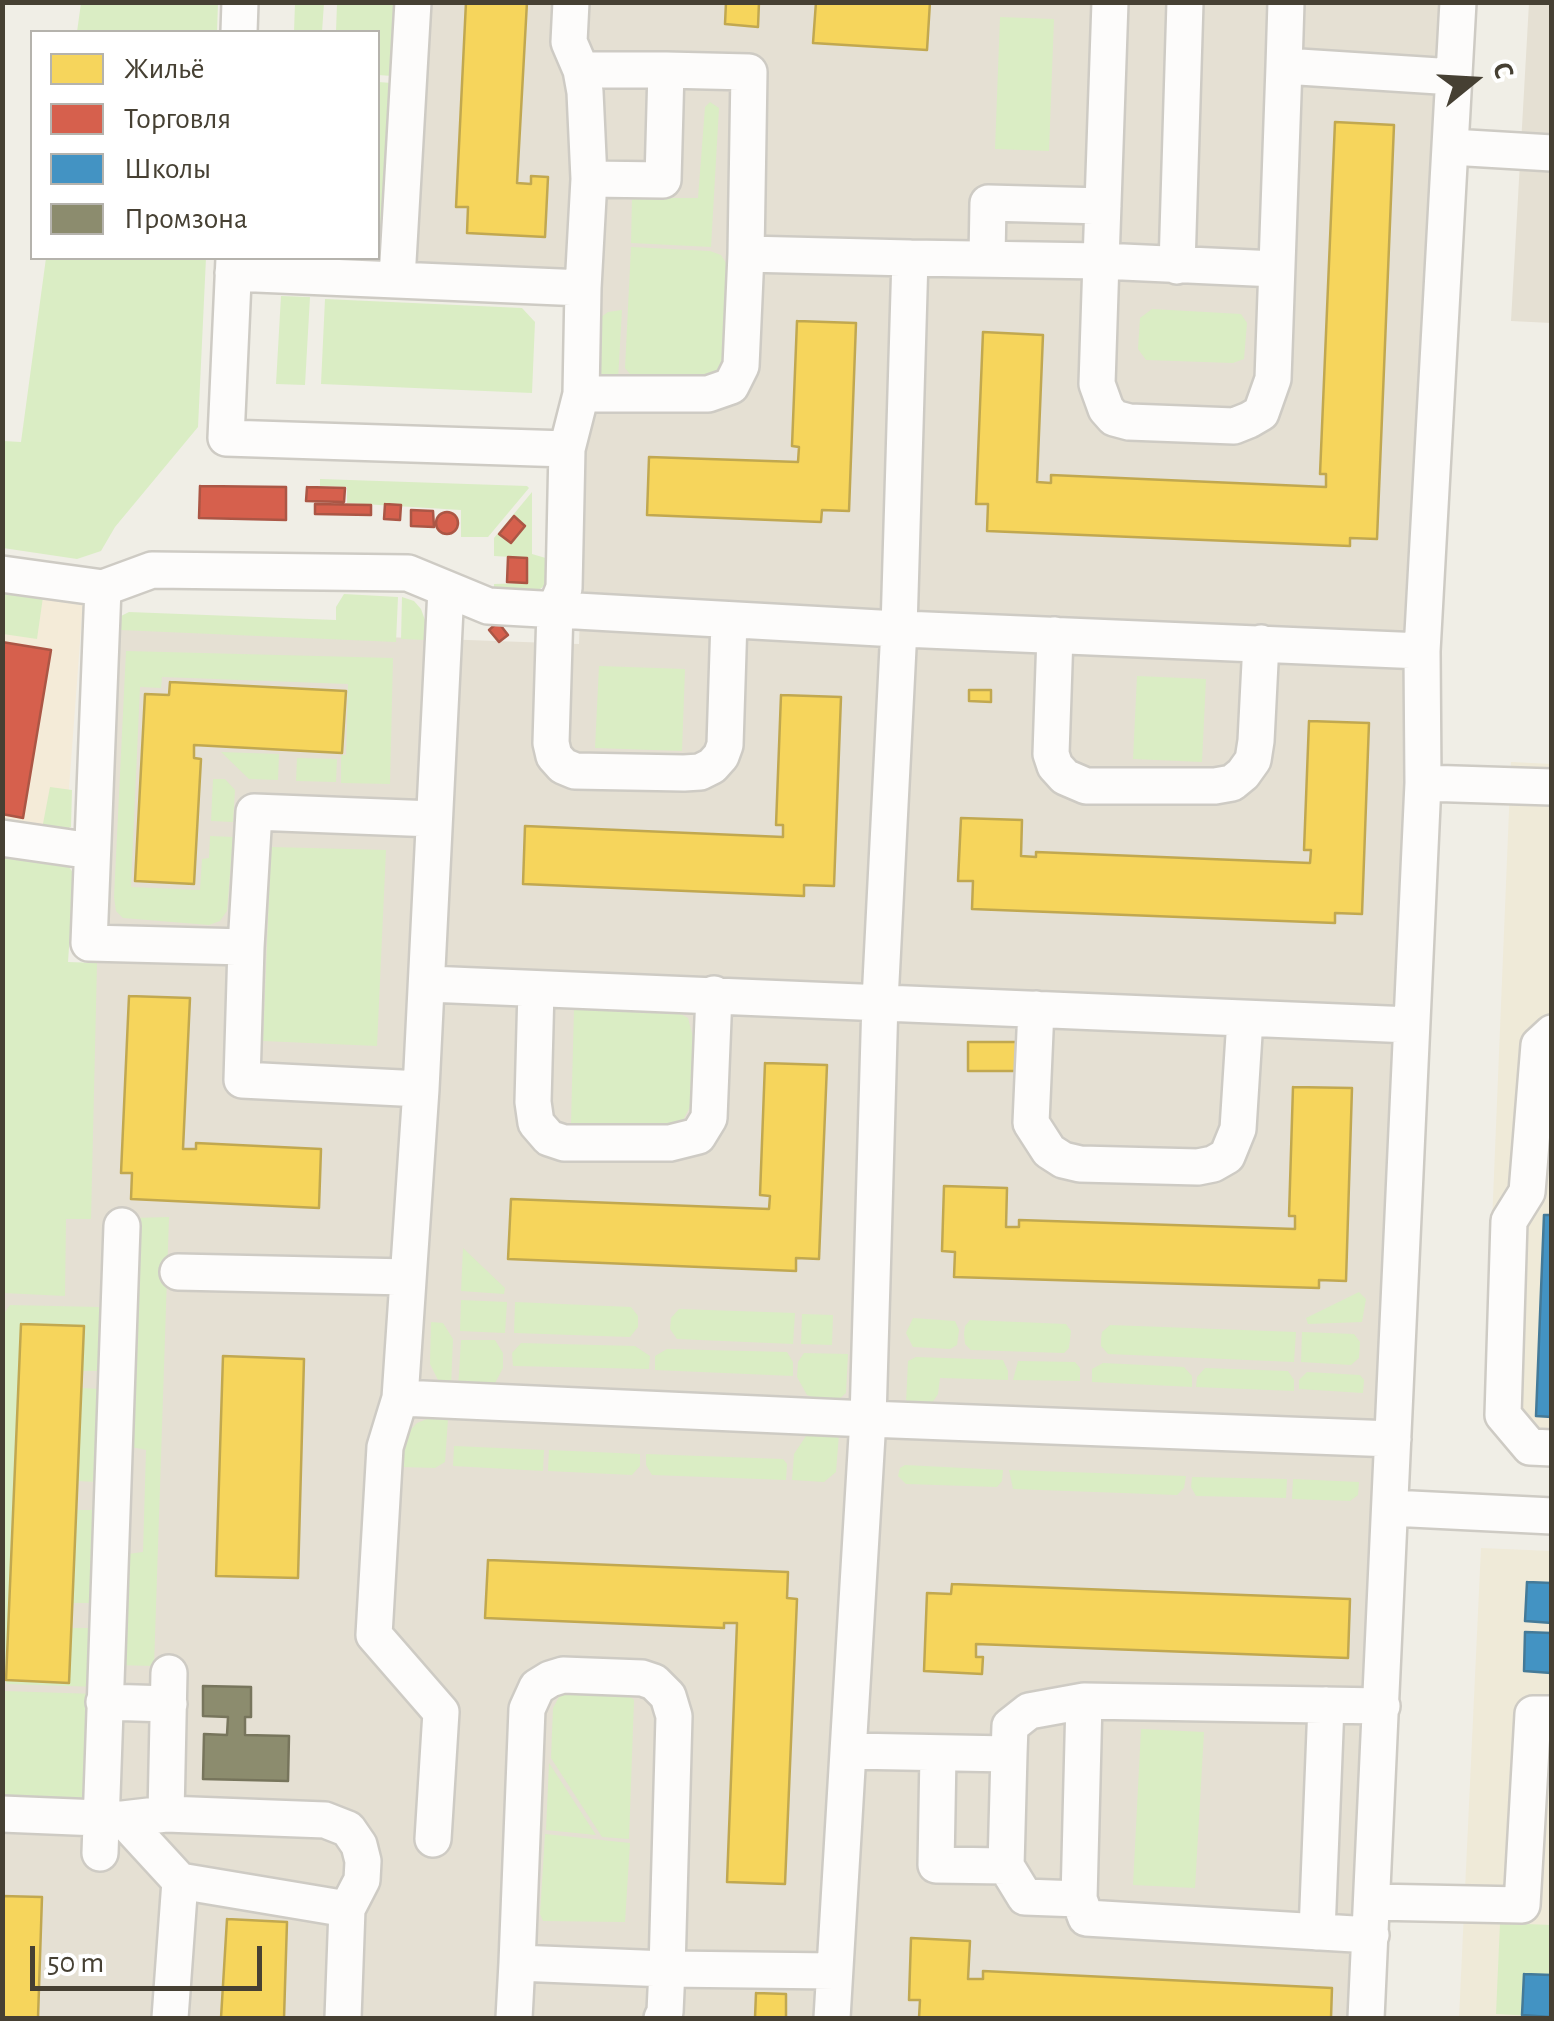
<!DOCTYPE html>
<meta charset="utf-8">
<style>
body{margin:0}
#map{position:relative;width:1554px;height:2021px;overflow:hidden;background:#f0eee6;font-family:"Alegreya Sans",sans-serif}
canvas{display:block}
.frame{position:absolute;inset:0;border:5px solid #464033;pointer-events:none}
.legend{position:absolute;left:30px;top:30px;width:350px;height:230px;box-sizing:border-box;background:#fff;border:2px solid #b5b3ad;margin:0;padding:12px 18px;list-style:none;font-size:30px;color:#464033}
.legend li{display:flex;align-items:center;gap:20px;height:50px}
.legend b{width:50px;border:2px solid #b5b3ad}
.north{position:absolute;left:1424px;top:30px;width:100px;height:100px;-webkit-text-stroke:8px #fff;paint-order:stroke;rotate:72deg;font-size:28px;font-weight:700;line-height:40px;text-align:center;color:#464033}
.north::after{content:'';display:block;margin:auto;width:35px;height:45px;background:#464033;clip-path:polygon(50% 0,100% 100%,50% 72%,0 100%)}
.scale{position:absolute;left:30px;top:1946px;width:232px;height:45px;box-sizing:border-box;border:5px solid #464033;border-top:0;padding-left:12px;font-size:30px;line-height:35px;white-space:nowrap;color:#464033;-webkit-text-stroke:8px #fff;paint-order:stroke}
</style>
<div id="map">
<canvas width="1554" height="2021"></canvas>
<div class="frame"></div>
<ul class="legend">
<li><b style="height:28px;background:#f6d55c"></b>Жильё</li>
<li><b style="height:28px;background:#d6604d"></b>Торговля</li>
<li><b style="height:28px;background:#4393c3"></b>Школы</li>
<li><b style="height:28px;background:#8c8c6e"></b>Промзона</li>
</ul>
<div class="north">С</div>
<div class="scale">50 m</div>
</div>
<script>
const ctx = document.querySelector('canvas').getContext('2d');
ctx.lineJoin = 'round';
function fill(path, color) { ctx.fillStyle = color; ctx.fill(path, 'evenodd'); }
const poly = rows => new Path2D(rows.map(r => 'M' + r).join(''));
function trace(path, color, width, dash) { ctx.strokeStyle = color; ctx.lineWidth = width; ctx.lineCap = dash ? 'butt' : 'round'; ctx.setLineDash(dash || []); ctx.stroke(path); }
const residential = poly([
 [425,3,1442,3,1352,2018,3,2018,3,1187,85,1190,106,627,579,644,590,275,413,271],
 [1529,3,1551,3,1551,323,1511,321]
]);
const commercial = poly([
 [2,589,83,602,61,895,3,886]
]);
const education = poly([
 [1511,762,1551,764,1551,1460,1517,1458,1484,1417],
 [1481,1548,1551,1551,1551,2018,1459,2018]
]);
const green = poly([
 [81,3,218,3,217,32,77,32],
 [295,3,324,3,322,32,294,32],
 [337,3,396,3,392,76,378,75,378,32,336,32],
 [1000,17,1054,19,1049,151,995,149],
 [378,82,392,83,382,250,378,254],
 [710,102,719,108,711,247,631,243,632,198,698,198,705,107],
 [631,247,710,251,721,255,726,263,729,274,723,363,715,373,705,376,630,374,625,368],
 [46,258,206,258,198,427,115,527,101,551,77,559,3,548,3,441,21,442],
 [281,296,310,297,305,385,276,384],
 [325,299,522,308,535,322,532,393,321,384],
 [1152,309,1241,314,1247,323,1244,359,1233,363,1146,360,1138,349,1140,318],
 [622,310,618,379,607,378,598,371,597,320,608,312],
 [320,479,527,486,529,488,488,537,461,537,461,510,347,503,347,487,320,486],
 [532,492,532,554,549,559,552,580,540,589,527,593,494,593,494,584,528,583,528,558,494,556,494,538],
 [3,584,44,590,37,639,3,634],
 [344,594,398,597,396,642,120,630,121,616,129,612,336,620,336,607],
 [402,597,414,601,421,609,425,620,425,640,401,639],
 [126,651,393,658,390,784,341,783,341,755,346,755,348,684,162,677,161,688,140,687,131,887,200,890,202,859,209,858,210,836,233,837,227,911,220,921,209,925,123,918,116,911,114,897],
 [599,666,685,669,682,751,595,748],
 [1137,676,1206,679,1202,762,1133,759],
 [221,752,279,754,278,780,249,779],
 [297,758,337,759,336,782,296,781],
 [213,779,225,779,235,790,233,822,211,821],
 [50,787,72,790,71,827,66,829,42,829],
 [3,847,66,863,74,874,68,962,97,963,91,1219,66,1219,65,1296,3,1293],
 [271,847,386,850,377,1046,263,1041],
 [574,1008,677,1012,688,1018,693,1037,691,1105,682,1122,672,1126,571,1123],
 [169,1217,154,1666,114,1665,128,1554,143,1552,146,1450,122,1445,132,1218],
 [463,1248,505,1288,504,1294,461,1291],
 [1359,1292,1366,1299,1362,1322,1308,1324,1306,1318],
 [461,1300,507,1302,505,1333,460,1331],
 [515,1302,631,1307,638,1316,638,1327,630,1337,514,1333],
 [10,1305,98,1307,109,1312,99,1371,82,1371,83,1326,21,1324,6,1679,69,1683,72,1628,94,1628,99,1687,7,1684,3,1677,3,1315],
 [679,1309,795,1313,793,1344,677,1339,670,1329,671,1318],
 [802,1314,833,1315,832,1345,801,1344],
 [913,1318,955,1321,959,1330,957,1345,950,1349,913,1347,906,1333],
 [970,1320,1066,1324,1071,1331,1069,1348,1064,1353,971,1350,965,1344,964,1334,965,1326],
 [431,1322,443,1323,453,1339,451,1387,438,1380,430,1364],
 [1110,1325,1296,1332,1294,1362,1108,1354,1101,1346,1101,1339,1102,1332],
 [1302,1332,1354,1334,1360,1342,1359,1358,1351,1365,1301,1362],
 [461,1340,495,1340,503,1353,503,1368,494,1385,458,1389],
 [521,1343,635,1346,650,1356,649,1369,513,1366,512,1353],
 [667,1349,787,1352,793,1362,793,1376,655,1370,655,1356],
 [804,1353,848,1354,846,1393,838,1400,827,1402,807,1395,797,1377,798,1362],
 [916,1357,1003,1360,1008,1371,1008,1380,940,1378,938,1394,932,1403,906,1403,908,1361],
 [1018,1361,1075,1362,1080,1368,1080,1381,1013,1380],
 [1103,1363,1184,1367,1192,1376,1192,1387,1092,1382,1092,1369],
 [1205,1368,1288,1371,1294,1380,1294,1391,1196,1387,1197,1377],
 [1307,1372,1360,1375,1364,1380,1363,1393,1299,1389,1299,1380],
 [81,1388,101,1389,97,1482,77,1481],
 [432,1417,448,1419,445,1462,435,1468,402,1467,405,1436,417,1423],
 [808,1433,839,1434,836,1472,824,1482,792,1480,794,1454],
 [454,1446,544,1450,543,1471,453,1466],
 [549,1450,640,1454,640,1466,632,1475,548,1471],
 [646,1454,783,1459,787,1464,786,1480,652,1475,646,1465],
 [905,1465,1003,1470,1002,1481,997,1487,906,1484,898,1476,900,1468],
 [1009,1470,1186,1476,1184,1488,1177,1495,1013,1489],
 [1192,1477,1287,1479,1286,1498,1196,1496,1191,1487],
 [1293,1479,1359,1482,1358,1495,1350,1501,1292,1499],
 [76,1510,97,1510,92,1603,73,1603],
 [3,1691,97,1694,89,1790,82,1798,68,1801,3,1800],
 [572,1691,628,1694,634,1700,629,1839,602,1837,551,1758,553,1708,559,1697],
 [1141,1729,1204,1732,1195,1888,1133,1885],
 [549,1763,596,1835,546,1830],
 [545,1834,630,1843,625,1922,543,1921,540,1914],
 [1500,1923,1551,1925,1550,2017,1496,2014]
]);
const homes = poly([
 [466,2,527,2,517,183,531,184,531,176,548,177,545,237,467,233,468,207,456,207,466,2],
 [726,2,759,2,758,27,725,24,726,2],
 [816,2,930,2,927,50,813,43,816,2],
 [1335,122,1394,125,1377,539,1350,538,1350,546,987,531,988,504,976,504,983,332,1043,335,1037,482,1051,483,1051,475,1326,487,1326,474,1320,474,1335,122],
 [797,321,856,323,849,511,822,510,821,522,647,515,649,457,798,462,799,447,792,446,797,321],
 [170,682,346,691,342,753,194,745,194,758,201,759,194,884,135,881,145,694,169,695,170,682],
 [969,690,991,690,991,702,969,701,969,690],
 [781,695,841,697,834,886,804,885,804,896,523,884,525,826,783,837,783,825,776,825,781,695],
 [1309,721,1369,723,1362,914,1335,913,1335,923,972,909,973,881,958,881,961,818,1022,820,1021,856,1036,857,1036,852,1310,863,1311,850,1304,850,1309,721],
 [129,996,190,998,183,1149,196,1149,196,1143,321,1149,319,1208,131,1199,132,1173,121,1173,129,996],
 [968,1042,1019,1042,1018,1071,968,1071,968,1042],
 [765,1063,827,1065,819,1259,796,1258,796,1271,508,1259,511,1199,769,1209,770,1196,760,1195,765,1063],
 [1293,1087,1352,1088,1346,1281,1319,1280,1319,1288,954,1277,955,1252,942,1251,944,1186,1007,1188,1006,1227,1019,1227,1019,1220,1295,1229,1295,1216,1289,1216,1293,1087],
 [21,1324,84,1326,69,1683,6,1680,21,1324],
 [223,1356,304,1359,298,1578,216,1576,223,1356],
 [488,1560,788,1572,787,1598,797,1599,785,1884,727,1882,737,1623,724,1623,724,1628,485,1618,488,1560],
 [952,1584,1350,1599,1348,1658,976,1644,976,1657,983,1657,982,1674,924,1671,927,1593,951,1594,952,1584],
 [2,1896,42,1897,38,2018,2,2018,2,1896],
 [227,1919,287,1922,284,2018,221,2018,227,1919],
 [911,1938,970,1941,968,1979,983,1979,983,1971,1332,1988,1331,2018,919,2018,920,2000,909,2000,911,1938],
 [756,1993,786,1994,786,2018,755,2018,756,1993]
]);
const shops = poly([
 [200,486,286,487,286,520,199,518,200,486],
 [307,487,345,488,344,502,306,501,307,487],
 [315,504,371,505,371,515,315,514,315,504],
 [385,504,401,505,400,520,384,519,385,504],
 [411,510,433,511,434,527,411,526,411,510],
 '436 523a11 11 0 1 1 22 0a11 11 0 1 1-22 0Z',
 [514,516,525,526,511,543,499,534,514,516],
 [508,557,527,558,527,583,507,582,508,557],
 [498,622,508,635,499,642,489,630,498,622],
 [2,642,51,650,23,818,2,814,2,642]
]);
const schools = poly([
 [1544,1215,1552,1215,1552,1417,1536,1416,1544,1215],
 [1527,1582,1552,1583,1552,1623,1525,1621,1527,1582],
 [1525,1632,1552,1633,1551,1673,1524,1671,1525,1632],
 [1524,1974,1552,1975,1550,2017,1522,2015,1524,1974]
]);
const industry = poly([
 [203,1686,251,1687,251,1717,245,1717,245,1735,289,1736,288,1781,203,1779,204,1734,227,1735,228,1717,203,1716,203,1686]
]);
const minor = poly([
 [1110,2,1101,261,1276,269],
 [1286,2,1284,66,1454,77],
 [239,32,240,2],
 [581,70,666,70],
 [1451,147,1552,153],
 [589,179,663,180,666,70,749,72,746,254],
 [234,258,226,438,567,449],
 [987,258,988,203,1103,206],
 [1177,266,1185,2],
 [233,273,583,288,589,179,585,92,581,70,569,42,571,2],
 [397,279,413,2],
 [581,394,583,288],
 [2,574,103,588,152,570,408,573,488,606,879,628,1422,651],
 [103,588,89,943,246,947],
 [729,620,725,745,721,756,712,766,700,772,684,773,575,771,563,766,554,756,551,743,555,610,564,588,567,449,581,394,708,394,731,386,741,366,746,254,910,258],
 [1055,635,1051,754,1055,766,1065,777,1086,786,1215,786,1232,783,1243,774,1253,760,1256,741,1261,643],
 [1423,783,1552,787],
 [2,838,92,851],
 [428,984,1411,1025],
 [536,989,533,1102,536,1123,549,1138,564,1143,670,1143,698,1136,709,1118,714,994],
 [1036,1009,1031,1123,1049,1151,1063,1160,1080,1164,1198,1167,1213,1164,1227,1156,1238,1129,1245,1019],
 [1552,1033,1539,1045,1527,1192,1509,1221,1503,1415,1530,1447,1552,1448],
 [421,1089,242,1080,246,947,254,812,434,819],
 [178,1272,408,1277],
 [400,1398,868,1419,880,1001,899,628,910,258,1101,261,1097,384,1106,409,1114,418,1129,422,1234,426,1249,420,1261,413,1273,379,1284,66],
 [1391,1508,1552,1516],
 [104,1702,169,1704],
 [850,1751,1009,1754,1006,1866,1025,1897,1079,1899],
 [938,1754,936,1865,1006,1866],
 [1009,1754,1010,1726,1029,1711,1084,1701],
 [2,1814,123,1819,180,1881,347,1909,343,2018],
 [166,1814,169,1673],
 [123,1819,166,1814,325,1820,348,1829,359,1845,363,1861,362,1880,347,1909],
 [433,1839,441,1712,374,1635,385,1447,400,1398,421,1089,446,589],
 [100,1853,122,1226],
 [1372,1902,1522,1905,1533,1714,1552,1714],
 [1317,1932,1326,1705],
 [1371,1935,1086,1918,1079,1899,1084,1701,1382,1706],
 [170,2018,180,1881],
 [514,2018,517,1963],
 [662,2018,665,2012,667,1969,517,1963,527,1709,537,1687,550,1679,563,1675,642,1678,654,1682,668,1696,674,1716,667,1969,834,1971],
 [832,2018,868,1419,1393,1439],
 [1366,2018,1423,783,1422,651,1458,2]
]);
fill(residential, '#e5e0d3');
fill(commercial, '#f4ebd8');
fill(education, '#efead8');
fill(green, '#daedc4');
fill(homes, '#f6d55c');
trace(homes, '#c1a850', 2.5);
fill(shops, '#d6604d');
trace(shops, '#ab5645', 2.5);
fill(schools, '#4393c3');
trace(schools, '#447a98', 2.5);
fill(industry, '#8c8c6e');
trace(industry, '#77755c', 2.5);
trace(minor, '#cecbc4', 40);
trace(minor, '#fdfcfb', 35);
</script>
